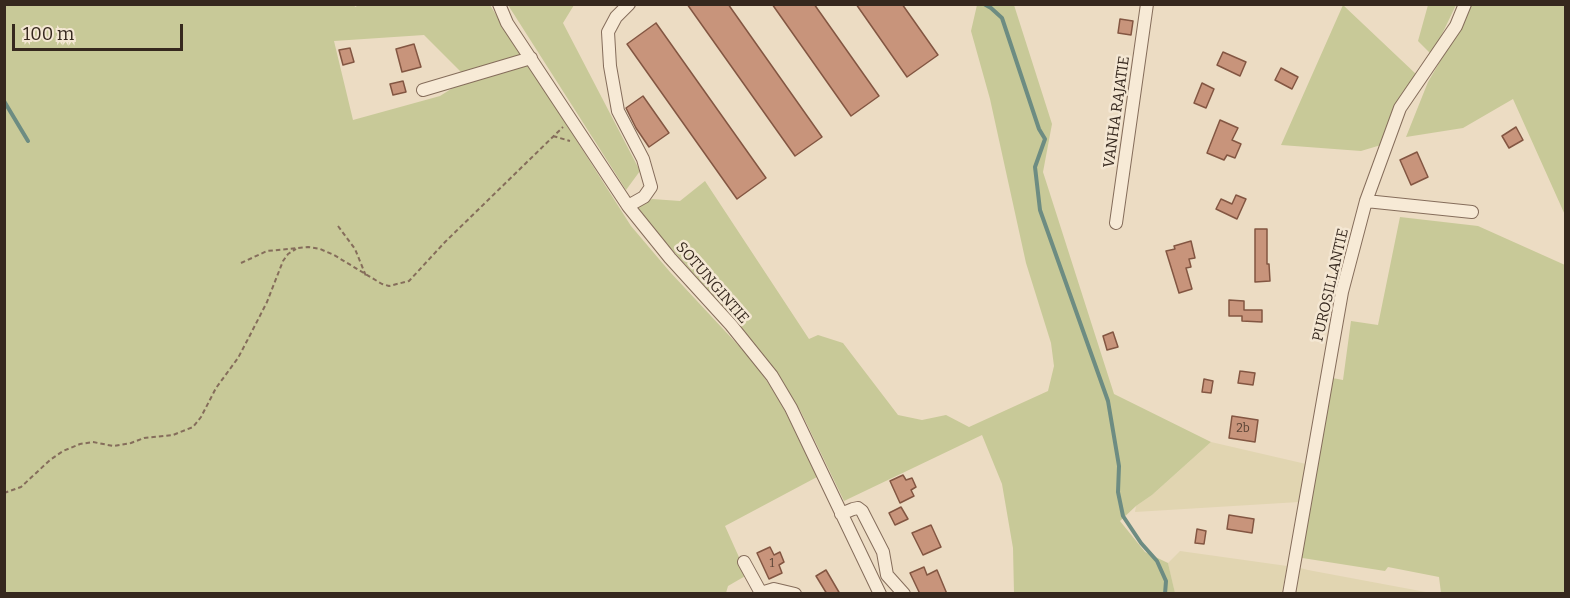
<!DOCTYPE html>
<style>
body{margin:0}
#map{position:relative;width:1570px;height:598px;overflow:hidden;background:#ecdcc3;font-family:Bitter,serif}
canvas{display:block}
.frame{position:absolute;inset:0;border:6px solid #36281e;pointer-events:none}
.scale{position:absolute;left:12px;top:24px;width:171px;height:27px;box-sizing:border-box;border:3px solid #36281e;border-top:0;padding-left:8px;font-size:18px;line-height:21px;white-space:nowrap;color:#36281e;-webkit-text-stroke:4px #f4e7d3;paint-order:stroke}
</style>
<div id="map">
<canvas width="1570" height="598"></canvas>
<div class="frame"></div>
<div class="scale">100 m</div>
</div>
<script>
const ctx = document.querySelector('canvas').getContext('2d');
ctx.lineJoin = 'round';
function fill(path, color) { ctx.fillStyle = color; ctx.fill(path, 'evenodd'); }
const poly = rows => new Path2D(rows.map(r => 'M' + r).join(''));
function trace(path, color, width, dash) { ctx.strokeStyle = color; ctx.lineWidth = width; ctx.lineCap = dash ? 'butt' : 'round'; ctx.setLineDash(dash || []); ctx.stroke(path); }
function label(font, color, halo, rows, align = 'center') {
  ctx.font = font + ' Bitter,serif'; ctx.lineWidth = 5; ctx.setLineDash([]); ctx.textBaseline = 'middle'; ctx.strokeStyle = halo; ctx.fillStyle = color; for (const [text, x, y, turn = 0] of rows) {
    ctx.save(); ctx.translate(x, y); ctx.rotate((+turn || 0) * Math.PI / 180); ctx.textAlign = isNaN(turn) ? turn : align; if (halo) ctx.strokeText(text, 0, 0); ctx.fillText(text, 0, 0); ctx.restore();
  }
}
const farmland = poly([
 [1211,442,1306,464,1299,502,1135,512,1136,506,1152,495],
 [1180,551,1287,566,1282,593,1175,594,1168,563],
 [1300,568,1308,570,1431,593,1296,593]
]);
const green = poly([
 [354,4,355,7,361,4,490,5,522,57,462,73,424,35,334,41,353,120,440,96,462,82,528,64,631,226,670,272,752,360,771,387,785,411,817,477,725,526,747,575,728,586,726,593,5,593,4,5],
 [508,5,574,5,563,23,640,171,626,190],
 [977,5,1014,5,1052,124,1043,172,1114,394,1211,442,1152,495,1136,506,1120,521,1145,552,1168,563,1175,593,1014,593,1013,548,1002,484,982,435,844,501,801,412,776,372,737,322,650,225,638,207,652,199,680,201,705,181,809,339,818,335,843,343,898,415,922,420,946,415,969,427,1048,391,1054,366,1051,343,1026,263,990,99,971,31],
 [1343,5,1417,75,1381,145,1361,151,1281,145],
 [1428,5,1456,5,1432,55,1418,41],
 [1470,5,1565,5,1565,215,1513,99,1463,128,1406,137,1428,82,1459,29],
 [1400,217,1478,226,1565,265,1565,593,1441,593,1439,577,1388,567,1385,571,1296,557,1327,377,1343,380,1351,321,1378,325]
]);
const stream = poly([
 [984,4,991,8,1002,18,1039,129,1045,139,1035,167,1040,210,1108,401,1119,466,1118,492,1123,516,1141,543,1157,561,1166,581,1165,594],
 [4,101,28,141]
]);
const building = poly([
 [687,4,728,4,822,137,795,156,687,4],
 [772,4,814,4,879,96,851,116,772,4],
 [856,4,902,4,938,55,907,77,856,4],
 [1120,19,1133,21,1131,35,1118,33,1120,19],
 [656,23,766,178,737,199,627,44,656,23],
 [414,44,421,67,402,72,396,49,414,44],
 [350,48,354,62,343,65,339,50,350,48],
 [1223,52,1246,62,1240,76,1217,65,1223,52],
 [1281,68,1298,77,1292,89,1275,80,1281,68],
 [403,81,406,92,393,95,390,84,403,81],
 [1202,83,1214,89,1206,108,1194,103,1202,83],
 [643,96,669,133,649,147,636,128,626,108,643,96],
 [1220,120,1238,128,1232,140,1241,144,1235,158,1227,155,1224,160,1207,153,1220,120],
 [1516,127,1523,140,1509,148,1502,136,1516,127],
 [1417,152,1428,177,1411,185,1400,160,1417,152],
 [1236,195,1246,199,1237,219,1216,209,1221,199,1232,204,1236,195],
 [1255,229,1267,229,1267,264,1269,264,1270,281,1255,282,1255,229],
 [1191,241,1195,258,1189,259,1191,267,1186,268,1192,289,1179,293,1166,251,1175,249,1174,246,1191,241],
 [1229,300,1244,301,1244,310,1262,310,1262,322,1242,321,1242,316,1229,316,1229,300],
 [1113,332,1118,347,1107,350,1103,336,1113,332],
 [1240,371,1255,373,1253,385,1238,383,1240,371],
 [1204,379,1213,381,1211,393,1202,392,1204,379],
 [1232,416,1258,420,1255,442,1229,438,1232,416],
 [903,475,906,480,912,478,916,487,911,490,914,496,900,503,890,481,903,475],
 [901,507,908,519,895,525,889,513,901,507],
 [1229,515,1254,519,1252,533,1227,529,1229,515],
 [931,525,941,547,923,555,912,533,931,525],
 [1197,529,1206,531,1204,544,1195,543,1197,529],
 [770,547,774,555,780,552,784,562,779,565,782,573,769,579,757,553,770,547],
 [924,567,927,575,937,570,947,594,920,594,910,573,924,567],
 [826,570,840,594,827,594,816,576,826,570]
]);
const path = poly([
 [553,136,570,141],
 [338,226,355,249,366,276],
 [241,263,267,251,308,247,320,249,334,255,382,284,389,286,409,281,445,242,563,127],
 [4,493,21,487,50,460,63,451,80,444,93,442,113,446,131,443,144,438,173,435,193,427,201,417,216,388,238,358,248,339,267,302,283,261,288,254,296,249]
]);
const minor = poly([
 [499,4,507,23,628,206,670,258,731,325,772,376,791,408,880,594],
 [423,90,531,58],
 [1366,201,1472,212],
 [628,206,644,197,651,187,643,159,618,111,610,66,608,32,616,17,629,4],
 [1116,223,1147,4],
 [841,514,853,509,858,508,862,511,883,552,887,575,904,594],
 [744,562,761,593,774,589,795,594],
 [1289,594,1342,292,1366,201,1400,108,1456,26,1465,4]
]);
const numberNames = [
 ["2b",1243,429],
 ["1",772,564]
];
const streetNames = [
 ["VANHA RAJATIE",1117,112,-82],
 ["SOTUNGINTIE",712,283,49],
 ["PUROSILLANTIE",1331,285,-77]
];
fill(farmland, '#e1d5b1');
fill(green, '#c8c998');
trace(stream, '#6d8c82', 4);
fill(building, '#c8947b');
trace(building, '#835642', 1.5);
trace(minor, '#856d5b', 14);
trace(path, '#856d5b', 2, [4.5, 3]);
trace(minor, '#f7ead6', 12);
label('12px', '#5a4335', null, numberNames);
label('15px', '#36281e', '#f4e7d3', streetNames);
</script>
